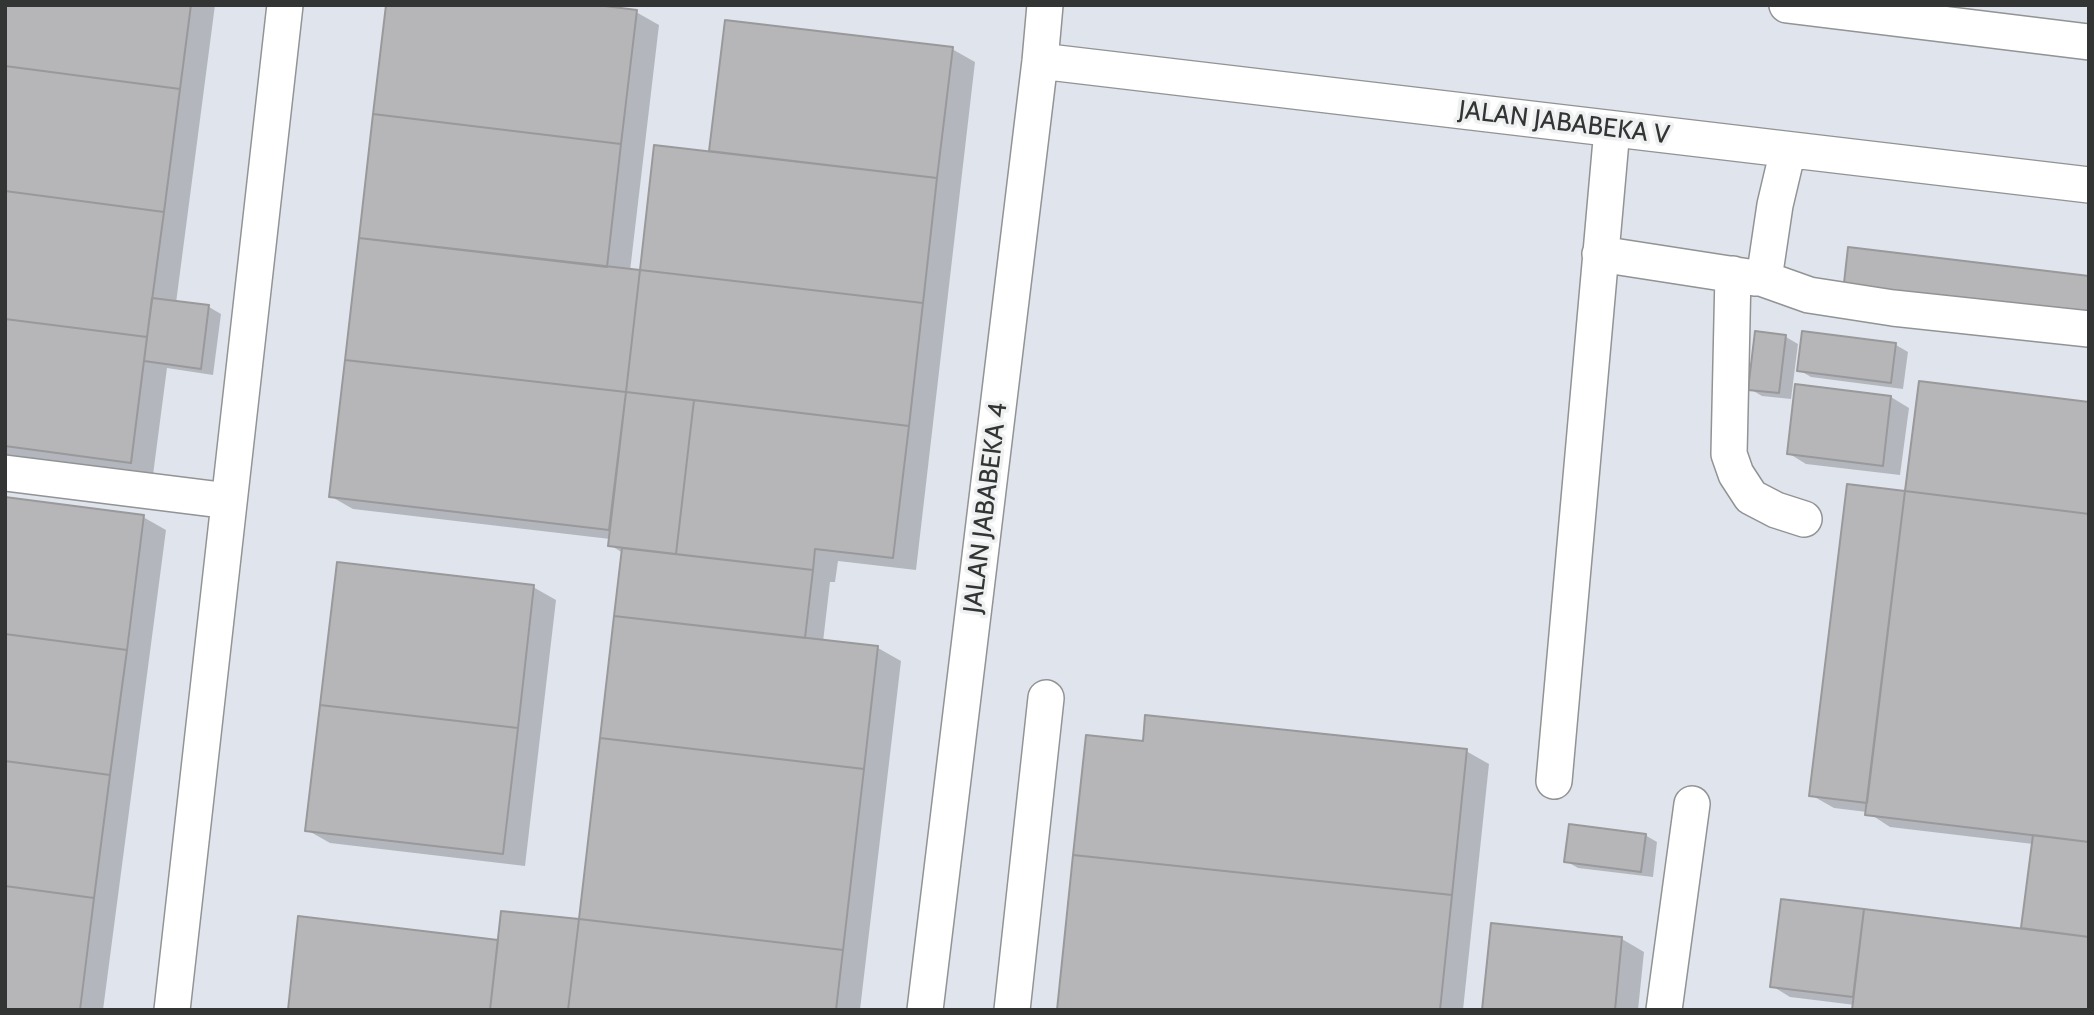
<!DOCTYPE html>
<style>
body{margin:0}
#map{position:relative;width:2094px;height:1015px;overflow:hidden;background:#eff0f1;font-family:Cabin,sans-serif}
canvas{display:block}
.frame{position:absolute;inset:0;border:7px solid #333434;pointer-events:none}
</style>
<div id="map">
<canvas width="2094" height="1015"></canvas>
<div class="frame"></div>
</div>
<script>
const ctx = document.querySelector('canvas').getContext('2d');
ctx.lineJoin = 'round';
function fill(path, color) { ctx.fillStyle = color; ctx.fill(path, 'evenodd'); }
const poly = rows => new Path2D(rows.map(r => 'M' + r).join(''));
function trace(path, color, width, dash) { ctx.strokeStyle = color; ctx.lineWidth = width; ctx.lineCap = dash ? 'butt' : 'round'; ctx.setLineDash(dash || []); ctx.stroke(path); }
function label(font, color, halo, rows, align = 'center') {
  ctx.font = font + ' Cabin,sans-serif'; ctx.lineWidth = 7; ctx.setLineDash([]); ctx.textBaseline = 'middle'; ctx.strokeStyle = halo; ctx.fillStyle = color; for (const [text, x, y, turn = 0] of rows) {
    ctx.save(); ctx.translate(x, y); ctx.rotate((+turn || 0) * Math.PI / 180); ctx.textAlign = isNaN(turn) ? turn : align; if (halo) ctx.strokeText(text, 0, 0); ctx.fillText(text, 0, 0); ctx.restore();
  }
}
const built = poly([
 [5,5,2089,5,2089,1010,5,1010]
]);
const shadow = poly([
 [5,5,215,5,176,303,209,307,221,314,213,375,167,368,153,475,5,455],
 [636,12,659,25,630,271,641,272,711,153,726,22,952,49,975,62,916,570,838,561,835,582,830,582,823,642,878,648,901,661,860,1010,289,1010,580,921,623,553,610,545,610,539,353,509,330,496],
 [1757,333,1786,337,1798,344,1791,399,1762,396,1750,389],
 [1896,345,1908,352,1903,389,1811,377,1799,370],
 [1891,397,1909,408,1900,475,1806,464,1788,453],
 [2089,404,2089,1010,1855,1005,1790,997,1772,986,1783,901,2023,930,2033,844,1890,827,1867,812,1834,808,1811,795,1906,493],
 [143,517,166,530,103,1010,5,1010],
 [533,587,556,600,525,866,330,843,307,830],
 [1144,743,1466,751,1489,764,1463,1010,1058,1010],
 [1645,835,1657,842,1653,877,1578,868,1566,861],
 [1622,939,1644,952,1638,1010,1483,1010]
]);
const building = poly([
 [5,5,191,5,180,89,5,66,5,5],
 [386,5,597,5,637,10,621,144,373,114,386,5],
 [725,20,953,47,937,178,709,151,725,20],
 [5,66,180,89,164,212,5,191,5,66],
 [373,114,621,144,607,267,359,238,373,114],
 [654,145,937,178,923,303,640,270,654,145],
 [5,191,164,212,147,337,5,319,5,191],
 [359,238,640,270,626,392,345,360,359,238],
 [1848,247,2089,276,2089,322,1843,292,1848,247],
 [640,270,923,303,909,426,626,392,640,270],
 [152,298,209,305,201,369,144,361,152,298],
 [5,319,147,337,131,463,5,446,5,319],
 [1755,331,1786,335,1779,393,1748,390,1755,331],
 [1802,331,1896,343,1891,383,1797,371,1802,331],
 [345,360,626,392,609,530,329,497,345,360],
 [1919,381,2089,402,2089,514,1905,491,1919,381],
 [1795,384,1891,396,1883,466,1787,454,1795,384],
 [626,392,694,400,676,554,608,546,626,392],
 [694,400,909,426,893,558,815,549,813,570,676,554,694,400],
 [1847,484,1905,491,1867,803,1809,796,1847,484],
 [1905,491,2089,514,2089,842,1865,815,1905,491],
 [5,497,144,515,127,650,5,634,5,497],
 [622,548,813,570,805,638,614,616,622,548],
 [337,562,534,585,518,728,320,705,337,562],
 [614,616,878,646,864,769,600,738,614,616],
 [5,634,127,650,110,775,5,761,5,634],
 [320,705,518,728,503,854,305,831,320,705],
 [1145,715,1467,749,1452,895,1073,855,1086,735,1143,741,1145,715],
 [600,738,864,769,843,950,579,919,600,738],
 [5,761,110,775,94,898,5,886,5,761],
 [1569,824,1646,834,1641,872,1564,862,1569,824],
 [2033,835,2089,842,2089,937,2021,928,2033,835],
 [1073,855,1452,895,1440,1010,1057,1010,1073,855],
 [5,886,94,898,80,1010,5,1010,5,886],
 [1781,899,1864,909,1853,997,1770,987,1781,899],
 [1864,909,2089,937,2089,1010,1852,1010,1864,909],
 [501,911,579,919,568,1010,490,1010,501,911],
 [298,916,498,940,490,1010,288,1010,298,916],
 [579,919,843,950,836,1010,568,1010,579,919],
 [1491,923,1622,937,1615,1010,1482,1010,1491,923]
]);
const minor = poly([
 [1787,5,2089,42],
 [1040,61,2089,185],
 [1788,150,1775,205,1764,279,1809,295,1893,308,2089,329],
 [1600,254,1755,278],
 [1733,274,1729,454,1736,474,1751,497,1776,510,1804,519],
 [5,473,229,501],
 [1554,781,1612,129],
 [172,1010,285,5],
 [925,1010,1040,61,1045,5],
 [1012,1010,1046,698],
 [1664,1010,1692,804]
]);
const streetNames = [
 ["JALAN JABABEKA V",1564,123,7],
 ["JALAN JABABEKA 4",986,508,-83]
];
fill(built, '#e0e5ed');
fill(shadow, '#0003');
fill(building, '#b6b6b8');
trace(building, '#99999b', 2);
trace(minor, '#929394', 38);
trace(minor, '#fff', 35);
label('26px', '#333434', '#eff0f1', streetNames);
</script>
